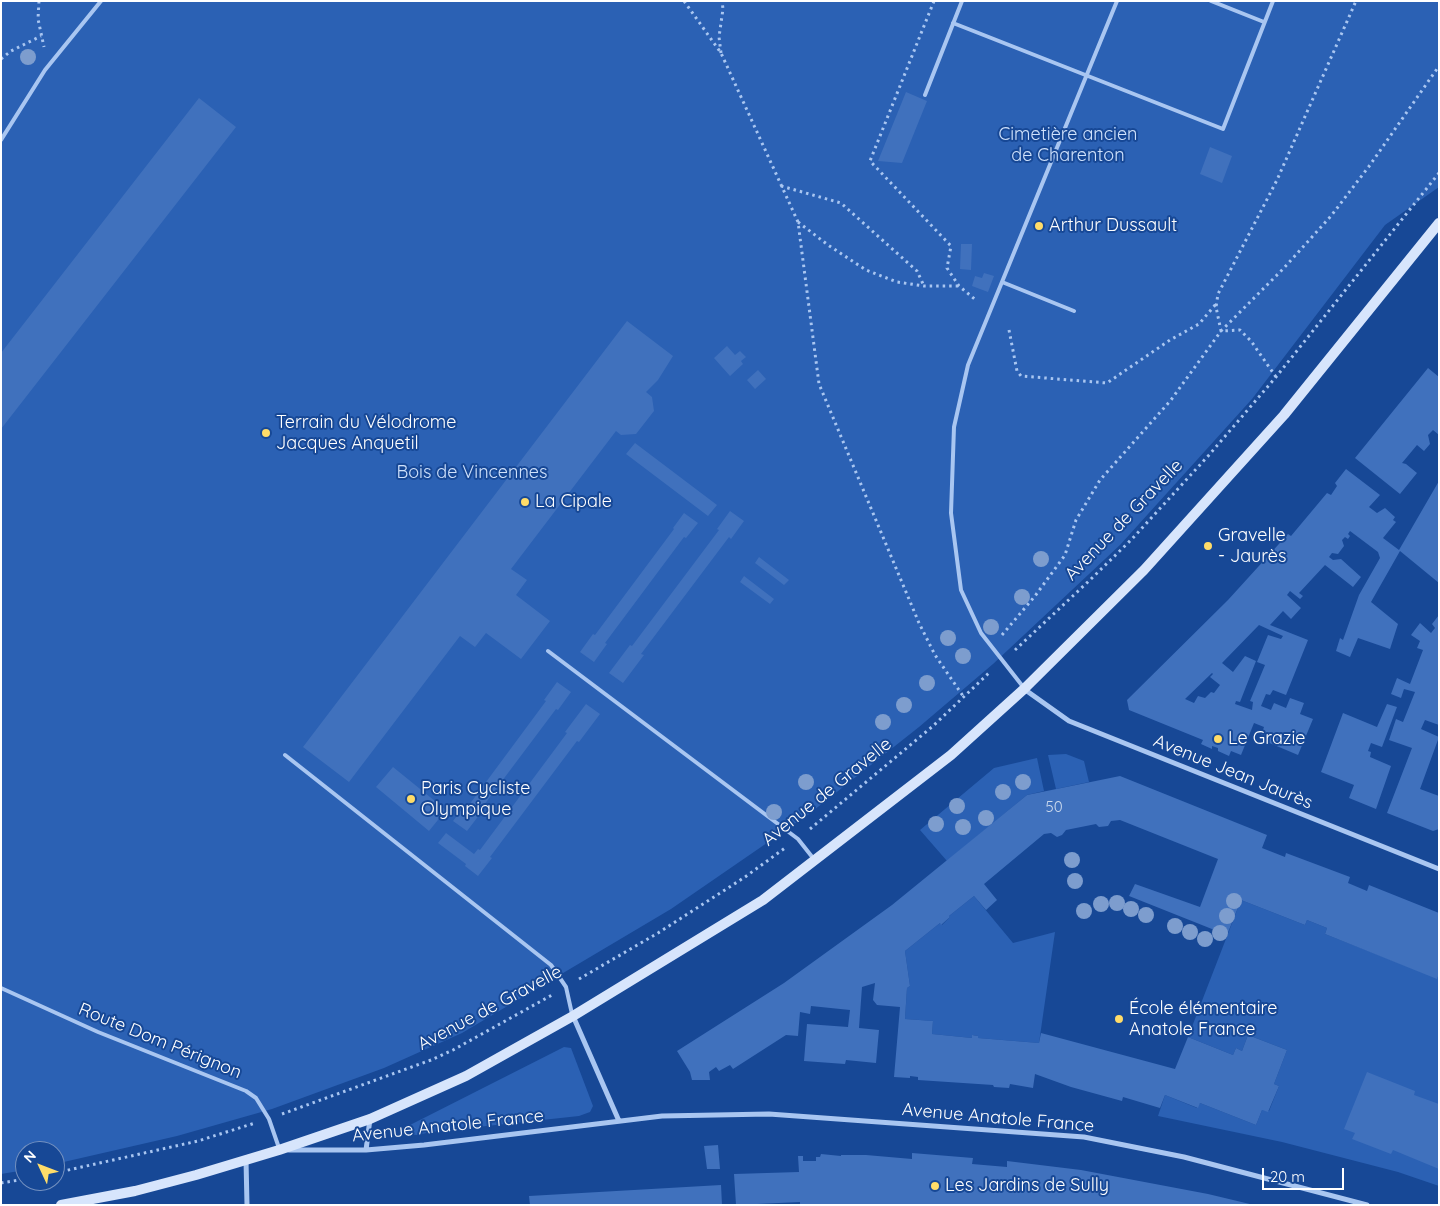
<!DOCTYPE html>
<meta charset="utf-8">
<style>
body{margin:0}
#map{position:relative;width:1440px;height:1206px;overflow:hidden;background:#174896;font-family:Quicksand,sans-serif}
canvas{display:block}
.frame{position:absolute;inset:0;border:2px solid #fff;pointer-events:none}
.north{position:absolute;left:15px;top:1141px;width:50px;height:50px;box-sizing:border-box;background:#174896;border:1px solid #7491c0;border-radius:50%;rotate:313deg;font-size:14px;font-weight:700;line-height:20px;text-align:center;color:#fff}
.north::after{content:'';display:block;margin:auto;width:18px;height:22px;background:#ffdc69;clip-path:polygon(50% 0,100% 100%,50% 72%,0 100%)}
.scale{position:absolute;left:1262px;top:1168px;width:82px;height:22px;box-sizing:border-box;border:2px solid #fff;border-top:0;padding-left:6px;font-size:15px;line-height:18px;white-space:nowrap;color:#fff;-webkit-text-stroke:4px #174896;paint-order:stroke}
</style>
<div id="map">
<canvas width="1440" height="1206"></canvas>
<div class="frame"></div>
<div class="north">N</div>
<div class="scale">20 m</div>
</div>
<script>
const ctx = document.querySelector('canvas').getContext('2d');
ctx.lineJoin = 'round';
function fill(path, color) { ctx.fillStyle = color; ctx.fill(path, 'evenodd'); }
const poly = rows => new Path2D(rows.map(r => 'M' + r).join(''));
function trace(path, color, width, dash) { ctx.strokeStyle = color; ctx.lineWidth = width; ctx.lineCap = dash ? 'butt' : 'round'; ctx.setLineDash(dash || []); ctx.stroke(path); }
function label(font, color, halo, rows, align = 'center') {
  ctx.font = font + ' Quicksand,sans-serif'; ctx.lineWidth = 4; ctx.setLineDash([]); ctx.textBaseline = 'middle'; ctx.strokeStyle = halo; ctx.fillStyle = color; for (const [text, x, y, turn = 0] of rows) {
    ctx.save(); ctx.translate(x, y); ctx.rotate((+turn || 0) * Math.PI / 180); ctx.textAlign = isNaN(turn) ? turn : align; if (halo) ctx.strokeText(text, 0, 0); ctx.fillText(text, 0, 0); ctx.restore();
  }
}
const green = poly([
 [1,1,1439,1,1439,187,1385,225,1252,399,1120,545,993,664,919,727,809,814,671,909,462,1033,384,1068,272,1109,177,1136,55,1164,55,1151,25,1151,25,1170,1,1174],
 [1066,754,1084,761,1089,782,1056,789,1048,755],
 [1037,758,1044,791,1027,795,947,861,920,830,994,768],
 [974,896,1013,943,1055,932,1039,1043,978,1038,978,1036,973,1035,972,1038,932,1034,933,1021,905,1019,907,988,910,986,905,951,940,923,942,925,950,917,949,916],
 [1241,900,1305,925,1307,920,1327,928,1325,934,1437,978,1439,974,1439,1186,1398,1172,1282,1142,1158,1116,1165,1095,1197,1108,1200,1103,1256,1125,1262,1110,1269,1111,1279,1086,1274,1084,1287,1050,1248,1035,1242,1051,1236,1048,1233,1055,1188,1037],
 [564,1047,571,1048,593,1106,590,1112,579,1116,431,1132,417,1135,408,1134,407,1128,410,1125]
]);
const building = poly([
 [906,92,927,101,902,163,878,161],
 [199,98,236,127,1,429,1,353],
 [1210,147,1232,156,1222,183,1200,174],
 [961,244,972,244,971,270,960,269],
 [984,273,994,276,988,292,972,286,975,276,982,278],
 [627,321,673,356,658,380,646,392,652,397,654,411,636,434,621,435,616,431,511,569,527,580,516,595,550,621,521,659,486,633,475,647,460,636,349,782,303,747],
 [727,346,735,355,740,351,746,357,741,361,743,364,730,376,714,358],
 [1428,368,1439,377,1439,435,1433,430,1428,435,1430,444,1424,451,1417,445,1402,463,1406,464,1417,473,1400,494,1355,458],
 [758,370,766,379,755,389,747,380],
 [635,443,717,505,708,516,626,454],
 [1346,469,1380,495,1369,507,1377,513,1385,508,1395,517,1393,520,1396,522,1383,538,1399,550,1439,481,1439,583,1400,551,1371,602,1398,624,1390,649,1358,638,1350,657,1336,651,1340,638,1343,640,1359,595,1380,558,1378,552,1350,531,1348,534,1350,536,1348,539,1345,537,1342,540,1344,546,1338,554,1332,553,1329,557,1333,560,1341,559,1361,577,1353,587,1325,565,1299,593,1303,596,1300,599,1290,591,1287,595,1301,608,1291,619,1283,611,1270,625,1308,640,1286,695,1273,690,1270,695,1266,694,1261,706,1271,710,1274,703,1286,708,1290,698,1304,703,1300,714,1313,719,1298,755,1260,739,1264,727,1254,723,1241,755,1231,751,1229,756,1218,751,1218,748,1212,746,1212,749,1201,744,1203,740,1129,710,1127,700,1228,600,1288,534,1291,536,1327,493,1331,495,1337,486,1335,483],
 [1259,625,1283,636,1281,639,1268,635,1257,662,1265,665,1250,701,1253,702,1252,710,1235,704,1236,701,1240,702,1256,661,1245,656,1233,672,1222,663],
 [1212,673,1213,674,1210,677,1220,685,1214,693,1211,692,1205,698,1198,696,1194,703,1185,699],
 [730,511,744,521,731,539,729,537,641,654,644,655,623,683,609,673,630,645,632,646,719,530,717,529],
 [684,513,698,523,686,538,684,537,605,643,607,644,594,662,580,652,593,634,595,635,674,529,673,528],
 [759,557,789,580,784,585,755,563],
 [744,576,774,599,770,604,740,582],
 [1439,615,1439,725,1425,720,1421,729,1439,737,1420,789,1439,796,1439,829,1433,831,1387,813,1412,748,1389,740,1396,719,1403,722,1415,692,1404,689,1401,698,1391,694,1397,678,1410,684,1423,650,1417,648,1420,641,1411,635,1420,623,1431,633,1435,628,1432,624],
 [557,682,571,692,558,710,556,709,478,813,480,814,467,831,453,821,466,804,469,805,546,701,544,700],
 [586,704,600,714,579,742,577,741,490,857,492,858,478,876,465,866,466,864,438,843,446,833,474,854,478,849,480,850,567,733,565,732],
 [1387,704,1397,707,1382,747,1371,743,1368,751,1371,752,1370,757,1391,766,1376,809,1349,798,1354,785,1321,772,1343,713,1377,727],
 [393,767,446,810,429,831,376,787],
 [1120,776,1267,835,1262,848,1285,857,1286,853,1350,877,1348,883,1367,891,1369,885,1439,913,1439,974,1437,979,1325,934,1327,928,1307,920,1305,925,1241,900,1227,935,1129,896,1135,884,1200,907,1218,859,1120,820,1111,821,1108,826,1099,827,1096,824,1066,830,1062,835,1057,837,1051,833,1044,834,984,884,997,900,986,910,974,896,949,916,950,917,941,925,940,923,905,951,910,986,907,988,905,1019,933,1021,932,1034,972,1038,972,1035,978,1036,978,1038,1039,1043,1041,1033,1175,1069,1188,1037,1233,1055,1236,1048,1242,1051,1248,1035,1287,1050,1274,1084,1279,1086,1268,1112,1262,1110,1256,1125,1200,1103,1198,1108,1165,1095,1160,1108,1123,1097,1122,1101,1071,1087,1035,1074,1033,1088,1010,1084,1009,1088,994,1087,993,1085,918,1080,918,1077,910,1076,910,1078,894,1077,900,1007,877,1005,873,1000,875,983,862,987,859,1028,879,1030,876,1063,846,1060,845,1064,804,1061,807,1024,848,1027,850,1010,811,1006,810,1014,800,1012,798,1036,786,1035,733,1069,730,1065,719,1071,716,1067,709,1072,710,1080,692,1080,690,1072,677,1051,784,983,892,905,1027,795],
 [1367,1072,1415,1091,1414,1095,1439,1104,1439,1169,1393,1150,1391,1154,1352,1139,1355,1133,1344,1129],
 [718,1145,720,1169,707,1169,704,1146],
 [912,1153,973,1158,972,1164,1007,1167,1007,1161,1081,1170,1208,1194,1254,1205,800,1205,800,1202,736,1205,734,1174,799,1172,798,1156,803,1156,803,1161,816,1161,816,1157,820,1157,821,1154,841,1156,841,1155,866,1155,912,1159],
 [721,1185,722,1205,530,1205,529,1196]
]);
const path = poly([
 [39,1,38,19,44,47],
 [684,1,721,53,798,222,819,384,919,623,935,655,963,696],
 [934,1,870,161,951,246,947,268,959,286,977,301],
 [721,53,719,37,723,9,722,1],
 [1,59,11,51,41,36],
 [781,186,841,203,917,271,924,286],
 [798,222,828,245,866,270,897,282,924,286,959,286],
 [1009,330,1017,371,1021,376,1107,383,1170,340,1199,324,1216,304],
 [1276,377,1251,341,1240,330,1221,331,1216,307,1218,294,1277,180,1356,1],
 [1002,635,1035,596,1065,555,1076,520,1100,480,1171,400,1221,331,1283,269,1331,216,1370,165,1439,66],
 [1015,650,1091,579,1132,539,1209,455,1276,377,1439,173],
 [810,829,933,726,991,671],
 [579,979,658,933,745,877,785,848],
 [282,1114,431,1060,453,1050,552,995],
 [55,1173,198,1141,255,1123],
 [1,1183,25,1179]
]);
const lane = poly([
 [1211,1,1264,22],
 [953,23,1223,129,1273,1],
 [925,95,962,1],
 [1,140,45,70,101,1],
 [1002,282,1074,311],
 [548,651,798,839,813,858],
 [1024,688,981,633,961,590,951,513,954,427,968,365,1117,1],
 [285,755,551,965,566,987,572,1014],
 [1,988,98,1032,246,1091,256,1098,269,1119,279,1148]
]);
const street = poly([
 [1024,689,1069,721,1439,869],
 [573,1016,619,1121],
 [289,1150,366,1150,424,1145,662,1116,769,1114,1084,1137,1184,1157,1367,1205],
 [366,1150,370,1119],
 [246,1160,247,1205]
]);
const secondary = poly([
 [61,1205,135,1191,196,1175,279,1150,370,1119,466,1076,573,1016,763,900,951,755,1024,689,1144,570,1284,415,1439,223]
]);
const trees = [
 [28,57],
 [1041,559],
 [1022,597],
 [991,627],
 [948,638],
 [963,656],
 [927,683],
 [904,705],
 [883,722],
 [806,782],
 [1023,782],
 [1003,792],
 [957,806],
 [774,812],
 [986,818],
 [936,824],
 [963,827],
 [1072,860],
 [1075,881],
 [1234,901],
 [1117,903],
 [1101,904],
 [1131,909],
 [1084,911],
 [1146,915],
 [1227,916],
 [1175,926],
 [1190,932],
 [1220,933],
 [1205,939]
];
const markers = [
 [1039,226,5,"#ffdc69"],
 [266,433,5,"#ffdc69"],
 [525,502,5,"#ffdc69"],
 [1208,546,5,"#ffdc69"],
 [1218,739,5,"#ffdc69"],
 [411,799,5,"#ffdc69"],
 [1119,1019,5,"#ffdc69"],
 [935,1186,5,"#ffdc69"]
];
const numberNames = [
 ["50",1054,807]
];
const parkNames = [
 ["Cimetière ancien",1068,135],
 ["de Charenton",1068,156],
 ["Bois de Vincennes",472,473]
];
const poiNames = [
 ["Arthur Dussault",1049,226],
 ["Terrain du Vélodrome",276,423],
 ["Jacques Anquetil",276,444],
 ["La Cipale",535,502],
 ["Gravelle",1218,536],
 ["- Jaurès",1218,557],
 ["Le Grazie",1228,739],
 ["Paris Cycliste",421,789],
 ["Olympique",421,810],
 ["École élémentaire",1129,1009],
 ["Anatole France",1129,1030],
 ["Les Jardins de Sully",945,1186]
];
const streetNames = [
 ["Avenue de Gravelle",1124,520,-46],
 ["Avenue Jean Jaurès",1233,772,22],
 ["Avenue de Gravelle",827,792,-39],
 ["Avenue de Gravelle",490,1008,-28],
 ["Route Dom Pérignon",160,1041,22],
 ["Avenue Anatole France",998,1118,5],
 ["Avenue Anatole France",448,1126,-6]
];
fill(green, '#2b61b4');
fill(building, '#4071bd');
trace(path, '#a9c6f1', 3, [2.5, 4]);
trace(lane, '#a9c6f1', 4);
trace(street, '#a9c6f1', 5);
trace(secondary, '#d7e5fc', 10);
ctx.fillStyle = '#7d9dce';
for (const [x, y] of trees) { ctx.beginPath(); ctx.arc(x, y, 8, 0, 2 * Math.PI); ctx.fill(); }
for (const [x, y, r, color] of markers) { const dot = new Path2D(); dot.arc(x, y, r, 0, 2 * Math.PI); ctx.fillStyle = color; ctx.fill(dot); trace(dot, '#174896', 2); }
label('15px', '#cfdcee', null, numberNames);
label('18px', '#d0e2fc', '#174896', parkNames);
label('18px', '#fff', '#174896', poiNames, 'left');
label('18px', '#fff', '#174896', streetNames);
</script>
